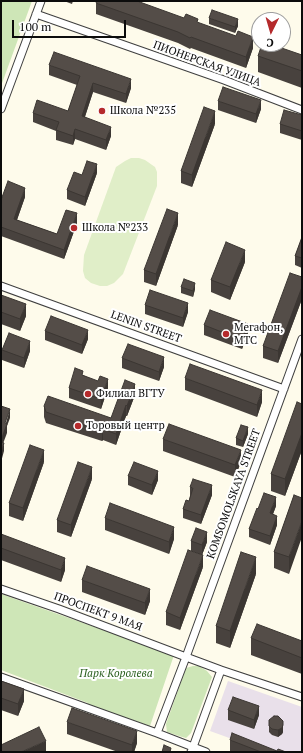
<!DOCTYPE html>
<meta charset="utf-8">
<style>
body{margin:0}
#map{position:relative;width:303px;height:753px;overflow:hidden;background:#fefbeb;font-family:"PT Serif",serif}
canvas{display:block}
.frame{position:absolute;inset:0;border:2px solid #0c0c0c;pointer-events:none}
.north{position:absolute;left:251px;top:12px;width:40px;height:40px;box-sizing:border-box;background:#fff;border:1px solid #9e9e9e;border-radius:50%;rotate:185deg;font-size:11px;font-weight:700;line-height:16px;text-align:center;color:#0c0c0c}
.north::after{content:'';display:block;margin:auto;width:14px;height:18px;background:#b52a2c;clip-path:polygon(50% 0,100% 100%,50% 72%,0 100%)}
.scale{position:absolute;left:12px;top:20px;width:114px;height:18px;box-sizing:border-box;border:2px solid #0c0c0c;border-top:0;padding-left:5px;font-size:12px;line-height:14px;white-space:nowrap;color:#0c0c0c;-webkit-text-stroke:3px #fff;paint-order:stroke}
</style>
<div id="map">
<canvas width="303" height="753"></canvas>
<div class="frame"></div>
<div class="north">С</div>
<div class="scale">100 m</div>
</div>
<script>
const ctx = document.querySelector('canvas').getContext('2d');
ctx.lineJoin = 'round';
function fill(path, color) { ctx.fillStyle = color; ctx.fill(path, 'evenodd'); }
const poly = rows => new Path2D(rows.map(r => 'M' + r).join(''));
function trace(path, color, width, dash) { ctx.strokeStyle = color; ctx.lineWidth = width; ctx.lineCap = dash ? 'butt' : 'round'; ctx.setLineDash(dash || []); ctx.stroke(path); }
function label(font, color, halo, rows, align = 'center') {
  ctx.font = font + ' "PT Serif",serif'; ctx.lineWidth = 4; ctx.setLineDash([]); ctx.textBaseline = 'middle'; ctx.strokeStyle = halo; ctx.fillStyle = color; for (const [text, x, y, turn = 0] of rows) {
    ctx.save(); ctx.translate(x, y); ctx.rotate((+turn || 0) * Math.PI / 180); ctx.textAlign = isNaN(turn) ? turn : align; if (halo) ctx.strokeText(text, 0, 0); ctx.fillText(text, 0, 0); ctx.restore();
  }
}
const industrial = poly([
 [228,681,302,707,302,752,268,752,210,731]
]);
const green = poly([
 [1,1,32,1,1,86],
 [1,594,174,655,150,726,87,704,88,703,1,670],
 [193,666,199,666,207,671,212,677,191,733,186,738,179,736,167,732,166,724,186,668]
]);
const pitch = poly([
 [131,158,139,158,145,160,155,167,157,172,157,186,123,274,114,283,107,286,100,286,91,283,85,278,83,271,84,255,116,167,125,161]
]);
const minor = poly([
 [36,14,224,80,302,110],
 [1,109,41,1],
 [1,286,284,389],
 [1,589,59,609,186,657,302,339],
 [221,670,302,697],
 [1,677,157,733],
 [191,752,193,747,221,670,186,657,157,733,193,747,206,752]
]);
const wall = poly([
 [64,1,73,1,72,4],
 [96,3,198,23,253,48,246,68,191,48,190,49,178,43,96,14],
 [209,18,238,26,235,33,209,24],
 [302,55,302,88,258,72,258,56],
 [49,65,131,88,126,103,93,92,85,117,111,136,106,150,75,139,73,145,56,140,56,131,33,122,33,113,68,111,77,85,49,75],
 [218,101,261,109,256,123,218,110],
 [302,115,302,140,280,133,280,124],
 [215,124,192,187,181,183,181,171],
 [97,173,85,206,67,199,67,190],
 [25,197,17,220,57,234,77,223,64,259,1,236,1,200],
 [178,225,156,286,144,282,144,270],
 [302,237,302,268,295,265,295,256],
 [245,262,230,300,211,292,211,280],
 [302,277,302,299,278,363,263,358,263,346],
 [181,287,195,289,193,297,181,293],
 [1,295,26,316,20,331,1,324],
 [145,305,188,312,183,327,145,314],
 [204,325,248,333,242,349,204,335],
 [45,331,88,339,82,354,45,340],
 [2,350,30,351,24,368,2,360],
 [122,358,164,367,159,381,122,368],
 [83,375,108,388,101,409,69,398,69,388],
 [185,378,262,402,257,417,185,390],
 [135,395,127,416,126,416,116,445,103,440,102,441,46,423,44,417,44,406,111,418],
 [302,404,302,450,285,496,271,491,271,474],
 [248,434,243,447,236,445,236,438],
 [163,439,241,462,235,477,163,451],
 [44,462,23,521,9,516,9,503],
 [128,476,158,480,152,495,128,485],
 [92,479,71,537,57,532,57,520],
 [190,487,212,495,201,524,183,518,183,509,189,501,190,496],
 [294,495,289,574,274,568,274,552],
 [276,506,273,514,277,525,270,545,249,537,249,529,258,509],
 [105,518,174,539,169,554,105,530],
 [1,534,65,570,61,582,1,560],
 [191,541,207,542,202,555,191,551],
 [203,567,180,630,166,625,166,612],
 [256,574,230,648,216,643,216,626],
 [82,580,150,601,145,615,82,592],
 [251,638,302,641,302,674,251,655],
 [1,681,24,701,18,716,1,710],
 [228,710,259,715,254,729,228,720],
 [269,720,283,721,283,732,282,734,278,737,272,735,269,732],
 [67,722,137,743,134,752,118,752,67,734],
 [230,740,277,751,286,752,233,752,230,751]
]);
const shadedWall = poly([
 [238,19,238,26,235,33,235,27],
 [253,37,253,48,246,68,246,57],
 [131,79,131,88,126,103,126,94],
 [93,83,93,92,82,125,82,116],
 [261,100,261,109,256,123,256,114],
 [215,111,215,124,192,187,192,175],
 [111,127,111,136,106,150,106,140],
 [75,129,75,139,73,145,73,136],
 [97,164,97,173,85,206,85,197],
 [25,188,25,197,14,228,14,219],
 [77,213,77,223,64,259,64,250],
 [178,213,178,225,156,286,156,274],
 [245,250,245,262,230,300,230,287],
 [195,283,195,289,193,297,193,291],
 [302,287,302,299,278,363,278,351],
 [188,303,188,312,183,327,183,318],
 [26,304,26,316,20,331,20,319],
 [248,324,248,333,242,349,242,340],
 [88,330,88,339,82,354,82,345],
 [30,341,30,351,24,368,24,358],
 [164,357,164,367,159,381,159,372],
 [108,379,108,388,101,409,101,399],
 [135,384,135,395,127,416,127,406],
 [262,390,262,402,257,417,257,405],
 [126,405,126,416,116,445,116,434],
 [10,409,10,418,7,426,7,433,1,449,1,440],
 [248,427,248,434,243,447,243,441],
 [103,429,103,440,102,441,102,431],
 [302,433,302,450,285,496,285,479],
 [4,443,4,451,1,462,1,453],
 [44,450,44,462,23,521,23,508],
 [241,450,241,462,235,477,235,465],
 [92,467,92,479,71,537,71,525],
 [158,471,158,480,152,495,152,485],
 [212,485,212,495,201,524,201,515],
 [276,497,276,506,270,522,270,513],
 [277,516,277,525,270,545,270,536],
 [302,521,302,537,289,574,289,557],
 [174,527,174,539,169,554,169,542],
 [207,532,207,542,202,555,202,545],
 [203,555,203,567,180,630,180,618],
 [256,557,256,574,230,648,230,631],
 [65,558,65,570,61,582,61,570],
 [150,589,150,601,145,615,145,603],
 [24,689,24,701,18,716,18,704],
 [259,706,259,715,254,729,254,720],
 [283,725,283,732,282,734,278,737,278,730],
 [137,731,137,743,134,752,132,752,132,745],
 [46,741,46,752,21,752]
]);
const building = poly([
 [97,1,137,1,184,18,186,14,198,19,197,22,236,36,238,31,253,37,246,57,191,37,190,38,178,32,96,3,97,1],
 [212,10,238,19,235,27,209,18,212,10],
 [262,44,270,44,302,55,302,71,258,56,262,44],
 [54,52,131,79,126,94,93,83,82,116,111,127,106,140,75,129,73,136,56,130,59,122,33,113,37,100,68,111,80,76,49,65,54,52],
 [223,87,261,100,256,114,218,101,223,87],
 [204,107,215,111,192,175,181,171,204,107],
 [284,110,302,115,302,131,280,124,284,110],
 [87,161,97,164,85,197,67,190,74,172,82,175,87,161],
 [8,181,25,188,14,219,57,234,66,210,77,213,64,250,1,227,1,200,8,181],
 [167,209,178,213,156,274,144,270,167,209],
 [302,237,302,258,295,256,302,237],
 [226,242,245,250,230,287,211,280,226,242],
 [290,273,302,277,302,287,278,351,263,346,290,273],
 [184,279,195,283,193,291,181,287,184,279],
 [150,290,188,303,183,318,145,305,150,290],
 [1,295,26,304,20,319,1,312,1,295],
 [210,310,248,324,242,340,204,325,210,310],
 [51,316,88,330,82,345,45,331,51,316],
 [9,333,30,341,24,358,2,350,9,333],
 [128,344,164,357,159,372,122,358,128,344],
 [190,364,262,390,257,405,185,378,190,364],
 [75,368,83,371,82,375,98,381,100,376,108,379,101,399,69,388,75,368],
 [125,380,135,384,127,406,126,405,116,434,103,429,102,431,46,412,44,406,48,396,111,418,125,380],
 [297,402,302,404,302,433,285,479,271,474,297,402],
 [1,406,10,409,5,423,7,424,1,440,1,406],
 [169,424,241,450,235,465,163,439,169,424],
 [241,425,248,427,243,441,236,438,241,425],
 [1,442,4,443,1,453,1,442],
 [30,445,44,450,23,508,9,503,30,445],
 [78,462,92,467,71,525,57,520,78,462],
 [134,462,158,471,152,485,128,476,134,462],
 [193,479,212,485,201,515,183,509,186,500,189,501,193,488,190,487,193,479],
 [264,493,276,497,270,513,277,516,270,536,249,529,257,508,258,509,264,493],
 [294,495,302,498,302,521,289,557,274,552,294,495],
 [110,503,174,527,169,542,105,518,110,503],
 [196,528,207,532,202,545,191,541,196,528],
 [1,534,65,558,61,570,1,548,1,534],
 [188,550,203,555,180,618,166,612,188,550],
 [241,552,256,557,230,631,216,626,241,552],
 [87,566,150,589,145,603,82,580,87,566],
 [257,624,302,641,302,658,251,638,257,624],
 [1,681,24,689,18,704,1,698,1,681],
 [233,697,259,706,254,720,228,710,233,697],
 [72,708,137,731,132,745,67,722,72,708],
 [274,716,278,716,283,721,283,725,282,728,278,730,272,729,269,726,269,720,274,716],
 [39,727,46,741,21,752,1,752,1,745,39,727],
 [232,733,277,751,278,749,286,752,261,752,230,740,232,733],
 [164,745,171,748,170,752,162,752,164,745]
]);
const markers = [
 [102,111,4,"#b52a2c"],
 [74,228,4,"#b52a2c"],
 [226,334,4,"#b52a2c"],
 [88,394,4,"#b52a2c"],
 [78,426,4,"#b52a2c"]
];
const streetNames = [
 ["ПИОНЕРСКАЯ УЛИЦА",207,64,20],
 ["LENIN STREET",146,327,20],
 ["KOMSOMOLSKAYA STREET",234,494,-70],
 ["ПРОСПЕКТ 9 МАЯ",98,612,20]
];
const poiNames = [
 ["Школа №235",110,111],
 ["Школа №233",82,228],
 ["Мегафон,",234,328],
 ["МТС",234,341],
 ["Филиал ВГТУ",96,394],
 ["Торовый центр",86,426]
];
const parkNames = [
 ["Парк Королева",116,674]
];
fill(industrial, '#e9e0ea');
fill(green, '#cee6b7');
fill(pitch, '#e0eec8');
trace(minor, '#3f3f3f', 9);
trace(minor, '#fff', 7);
fill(wall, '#48423e');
fill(shadedWall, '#3b3632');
fill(building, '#544d48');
trace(building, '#3b3632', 1);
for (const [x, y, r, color] of markers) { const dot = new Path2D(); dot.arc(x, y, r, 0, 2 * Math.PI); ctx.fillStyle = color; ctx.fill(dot); trace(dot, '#fff', 1.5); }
label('11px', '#0c0c0c', '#fff', streetNames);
label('11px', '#0c0c0c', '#fff', poiNames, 'left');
label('italic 11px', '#2b601f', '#fff', parkNames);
</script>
